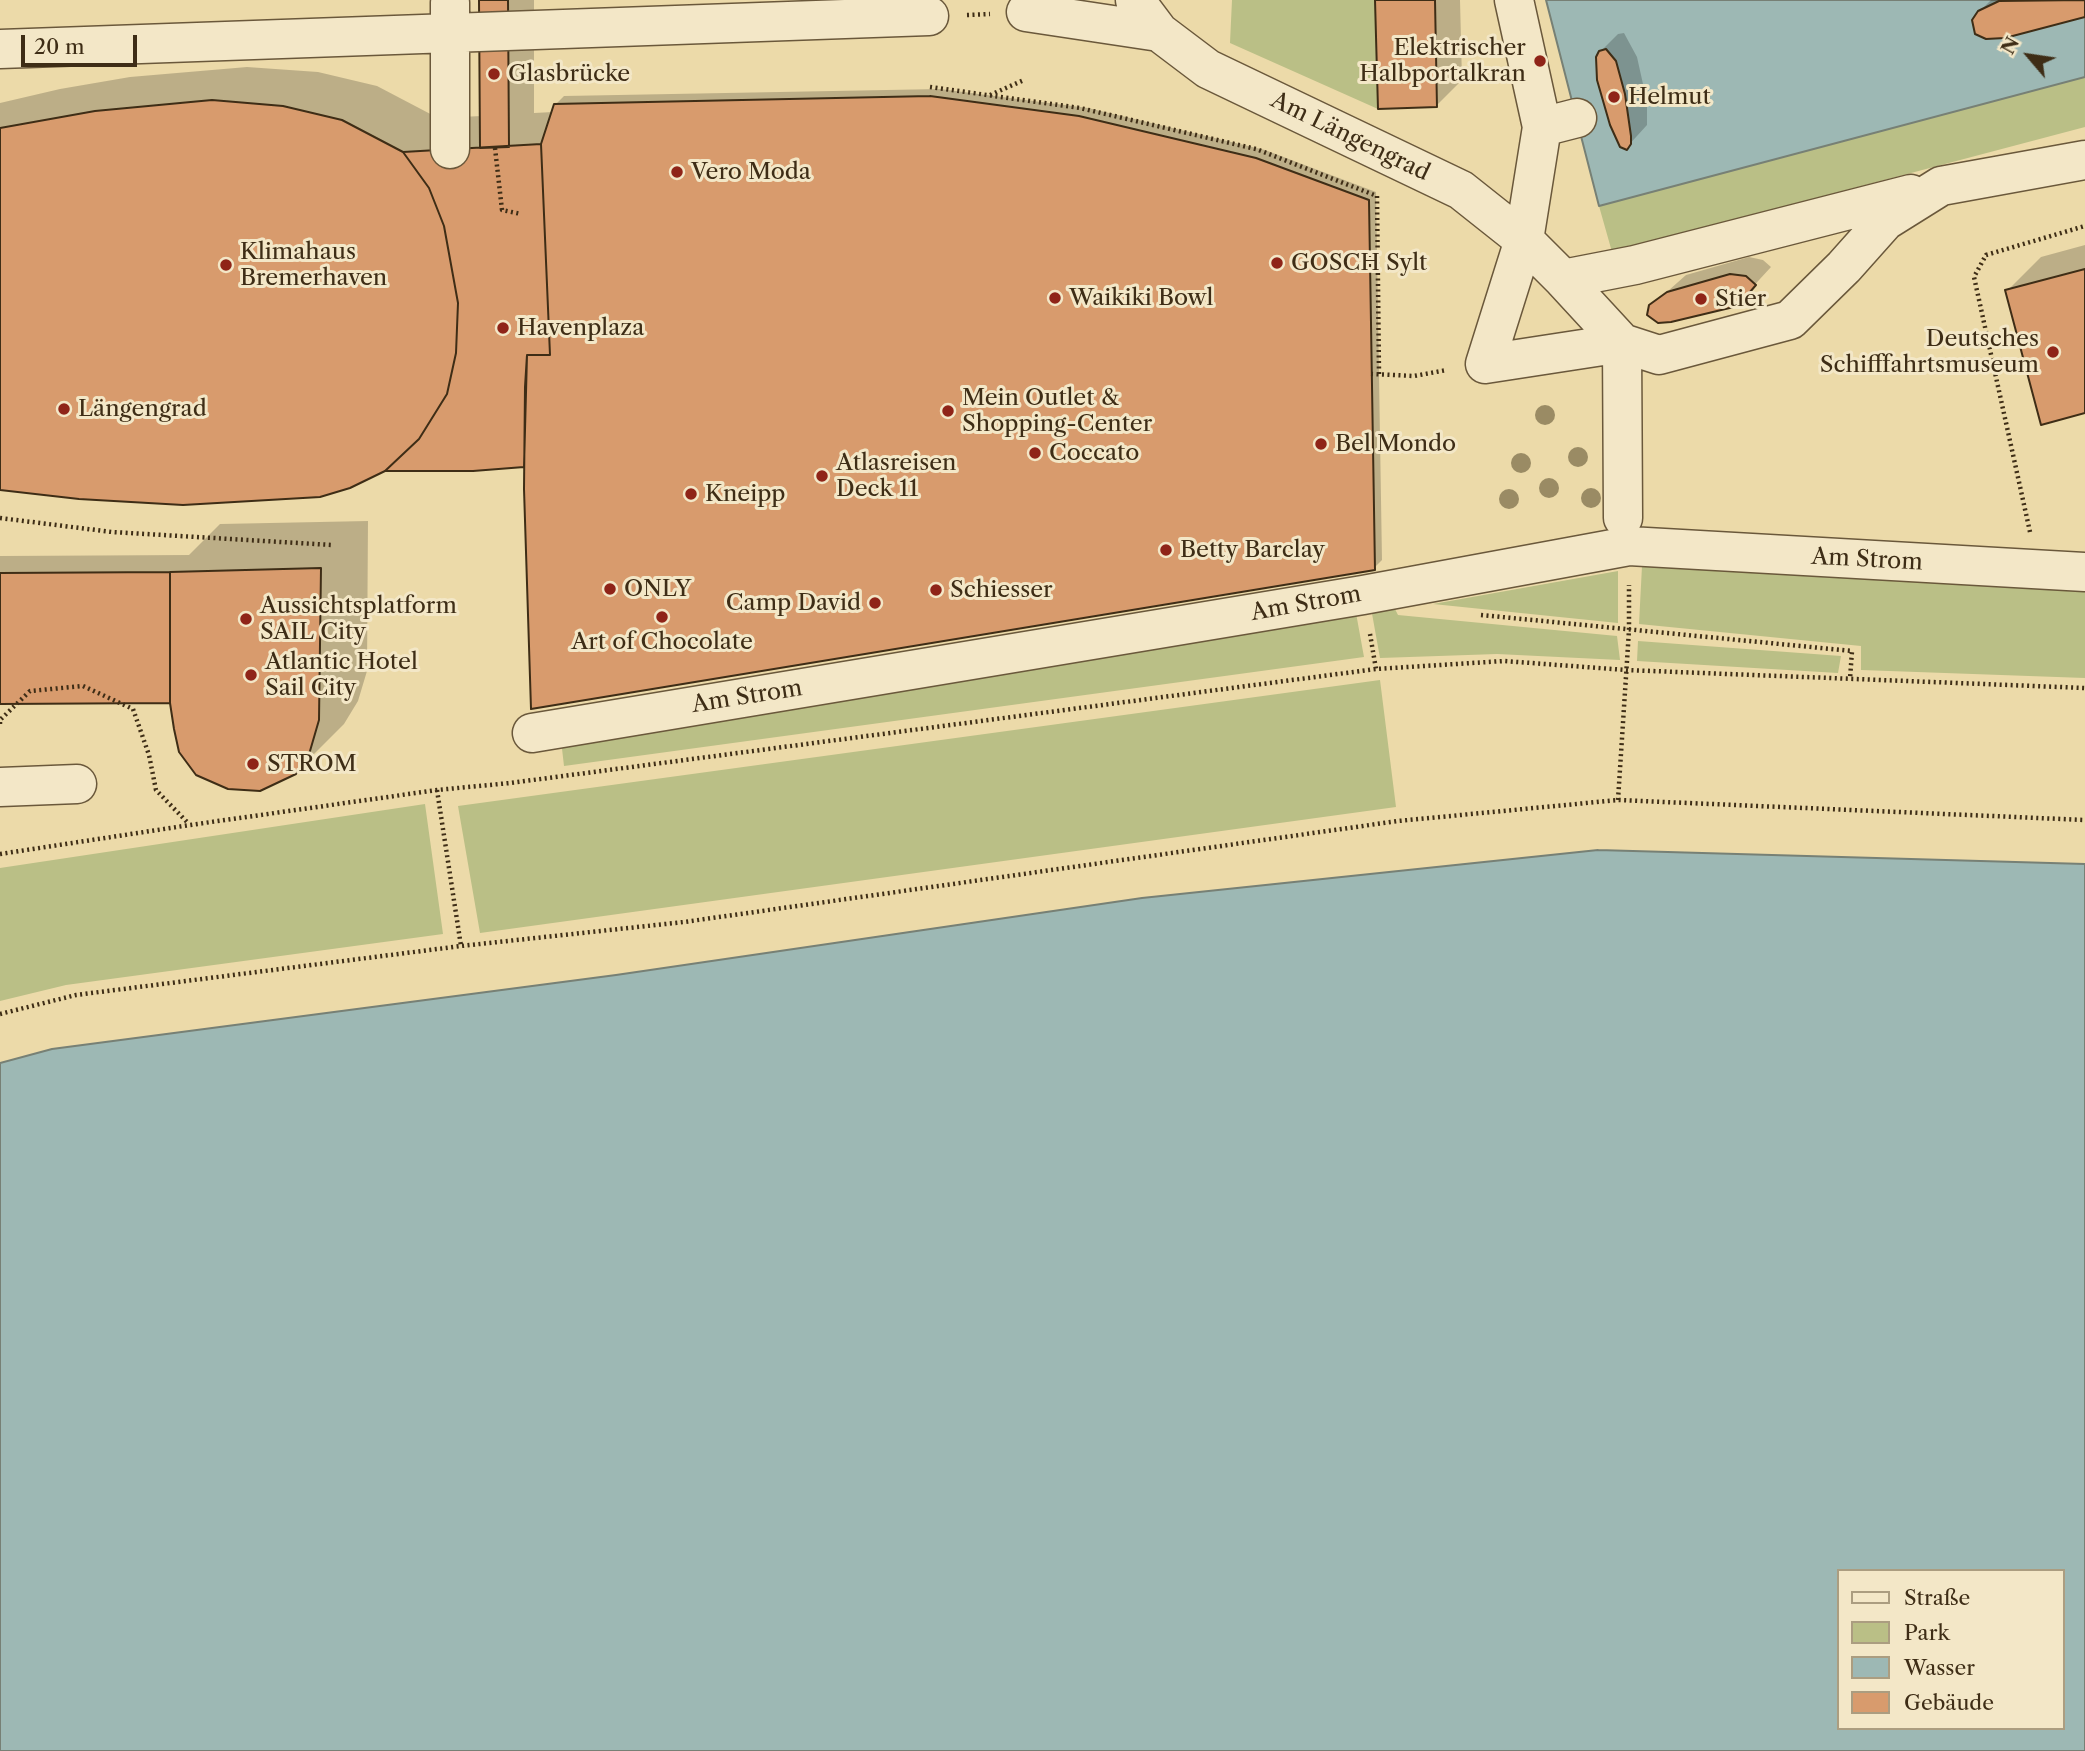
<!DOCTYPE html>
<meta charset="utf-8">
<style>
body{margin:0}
#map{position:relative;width:2085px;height:1751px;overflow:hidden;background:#ecdaa9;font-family:"Libre Caslon Text",serif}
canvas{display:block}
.legend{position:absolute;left:1837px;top:1569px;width:228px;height:161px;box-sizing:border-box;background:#f3e7c7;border:2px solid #ab9d80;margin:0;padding:9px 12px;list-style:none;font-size:21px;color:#3e2d16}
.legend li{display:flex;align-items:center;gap:14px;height:35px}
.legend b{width:35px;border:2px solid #ab9d80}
.north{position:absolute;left:1994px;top:21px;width:70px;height:70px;-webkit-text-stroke:5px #f3e7c7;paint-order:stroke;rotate:299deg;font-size:19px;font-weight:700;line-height:28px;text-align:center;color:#3e2d16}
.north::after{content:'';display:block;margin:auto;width:24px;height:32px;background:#3e2d16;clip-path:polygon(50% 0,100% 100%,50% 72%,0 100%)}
.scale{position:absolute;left:21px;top:35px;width:116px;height:32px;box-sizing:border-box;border:4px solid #3e2d16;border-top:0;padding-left:9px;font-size:21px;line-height:24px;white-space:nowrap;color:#3e2d16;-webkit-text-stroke:5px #f3e7c7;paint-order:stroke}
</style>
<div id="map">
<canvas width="2085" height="1751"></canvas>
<ul class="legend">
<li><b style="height:9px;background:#f3e7c7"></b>Straße</li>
<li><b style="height:19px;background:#babf86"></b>Park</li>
<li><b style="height:19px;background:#9db8b4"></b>Wasser</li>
<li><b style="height:19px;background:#d89b6d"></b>Gebäude</li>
</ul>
<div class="north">N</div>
<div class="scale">20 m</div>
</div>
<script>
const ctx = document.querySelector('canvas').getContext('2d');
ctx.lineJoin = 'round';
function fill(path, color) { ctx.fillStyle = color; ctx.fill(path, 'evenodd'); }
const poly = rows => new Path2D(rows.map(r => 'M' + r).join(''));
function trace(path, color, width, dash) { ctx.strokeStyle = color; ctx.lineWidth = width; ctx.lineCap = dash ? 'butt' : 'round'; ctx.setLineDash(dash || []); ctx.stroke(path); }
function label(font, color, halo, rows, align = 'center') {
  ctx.font = font + ' "Libre Caslon Text",serif'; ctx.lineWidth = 6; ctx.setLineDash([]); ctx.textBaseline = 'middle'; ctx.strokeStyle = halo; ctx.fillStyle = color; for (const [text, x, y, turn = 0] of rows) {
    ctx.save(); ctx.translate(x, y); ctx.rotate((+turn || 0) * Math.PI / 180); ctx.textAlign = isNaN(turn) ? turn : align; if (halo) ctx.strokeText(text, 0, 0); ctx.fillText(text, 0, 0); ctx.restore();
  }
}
const green = poly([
 [1232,0,1375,0,1378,109,1230,43],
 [2085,77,2085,127,1612,252,1599,206],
 [1642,566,2085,586,2085,678,1861,670,1861,646,1639,624],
 [1618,571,1618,623,1433,604],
 [1392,603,1398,615,1617,636,1620,660,1497,654,1380,658,1371,608],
 [1356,613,1364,657,564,766,561,740],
 [1638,641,1841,656,1838,673,1637,661],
 [1380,680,1396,807,480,933,458,806],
 [425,804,443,934,66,985,0,1001,0,868]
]);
const water = poly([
 [1546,0,2085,0,2085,77,1599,206,1546,0],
 [1598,850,2085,864,2085,1751,0,1751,0,1063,52,1049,616,975,1142,898,1598,850],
 [1838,1571,2062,1571,2062,1728,1838,1728,1838,1571]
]);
const shadow = poly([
 [481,0,534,0,534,113,553,112,555,105,564,96,940,89,1088,108,1265,150,1376,192,1382,560,1374,568,527,462,523,466,384,470,0,488,0,103,60,89,130,77,247,67,318,72,377,86,438,118,482,116],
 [1377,0,1460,0,1462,80,1436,106],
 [1991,0,2085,0,2085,15,1979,12],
 [1624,33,1637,57,1647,102,1647,125,1626,148,1600,52,1618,34],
 [2085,245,2085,412,2007,291,2041,257],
 [1749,257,1763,260,1771,267,1737,304,1651,306,1686,275],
 [368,521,367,671,358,701,344,724,295,773,172,701,0,702,0,556,189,555,220,524]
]);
const building = poly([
 [479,0,508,0,509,147,480,148,479,0],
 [1375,0,1435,0,1437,107,1378,109,1375,0],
 [2085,0,2085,17,2005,38,1986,39,1975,34,1972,20,1978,11,1999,1,2085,0],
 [1606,49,1616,61,1625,94,1631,136,1631,144,1627,150,1620,147,1610,125,1597,80,1596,57,1599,51,1606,49],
 [930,96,1079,116,1256,158,1369,200,1375,570,531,709,524,489,525,387,527,355,550,355,541,144,554,104,930,96],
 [212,100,283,106,342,120,403,152,429,188,444,226,458,303,456,353,447,394,419,439,385,471,350,488,320,497,183,505,79,499,0,490,0,128,95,111,212,100],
 [541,144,550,355,527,355,524,467,473,471,385,471,419,439,447,394,456,353,458,303,444,226,429,188,403,152,541,144],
 [2085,269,2085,413,2041,425,2005,290,2085,269],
 [1730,274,1746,276,1756,285,1738,306,1671,322,1658,323,1647,315,1649,305,1667,292,1730,274],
 [321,568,319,720,310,751,296,774,260,791,228,789,196,775,179,752,174,729,170,703,170,572,321,568],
 [170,572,170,703,0,704,0,573,170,572]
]);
const path = poly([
 [967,15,990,14],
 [930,87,1080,108,1256,149,1377,196,1379,374],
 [990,95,1024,80],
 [495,148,502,210,521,214],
 [1371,374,1414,376,1447,370],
 [0,518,112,532,332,545],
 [2030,532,1974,277,1986,255,2085,226],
 [1481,615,1852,651,1850,679],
 [1370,634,1376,669],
 [0,724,0,720,30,691,83,686,133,709,149,755,156,790,189,824],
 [437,790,461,946],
 [1618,800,1629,630,1629,585],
 [0,854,190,825,437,790,510,783,1376,669,1504,661,1626,670,2085,688],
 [0,1014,76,995,461,946,684,922,1398,821,1618,800,2085,820]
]);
const minor = poly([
 [1135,0,1159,32,1208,69,1461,190,1524,240,1563,279,1622,343,1623,518],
 [1514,0,1542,127,1524,240,1485,364,1622,343,1659,355,1790,320,1844,267,1885,221,1941,186,2085,160],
 [1026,12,1159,32],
 [0,49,929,16],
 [1542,127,1577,118],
 [450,149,450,3],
 [1563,279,1635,265,1911,194],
 [532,733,1363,595,1629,546,2085,572],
 [0,787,77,784]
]);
const trees = [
 [1545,415],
 [1578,457],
 [1521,463],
 [1549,488],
 [1591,498],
 [1509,499]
];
const markers = [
 [1540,61,7,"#8f2418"],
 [494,74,7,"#8f2418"],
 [1614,97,7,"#8f2418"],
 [677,172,7,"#8f2418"],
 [1277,263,7,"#8f2418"],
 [226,265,7,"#8f2418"],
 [1055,298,7,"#8f2418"],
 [1701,299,7,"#8f2418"],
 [503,328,7,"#8f2418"],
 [2053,352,7,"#8f2418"],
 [64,409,7,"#8f2418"],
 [948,411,7,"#8f2418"],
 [1321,444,7,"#8f2418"],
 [1035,453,7,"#8f2418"],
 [822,476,7,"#8f2418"],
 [691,494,7,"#8f2418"],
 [1166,550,7,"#8f2418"],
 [610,589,7,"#8f2418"],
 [936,590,7,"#8f2418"],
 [875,603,7,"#8f2418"],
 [662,617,7,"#8f2418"],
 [246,619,7,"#8f2418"],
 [251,675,7,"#8f2418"],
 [253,764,7,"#8f2418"]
];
const poiNames = [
 ["Elektrischer",1526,48,"right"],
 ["Halbportalkran",1526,74,"right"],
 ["Glasbrücke",508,74],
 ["Helmut",1628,97],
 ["Vero Moda",691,172],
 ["Klimahaus",240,252],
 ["Bremerhaven",240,278],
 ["GOSCH Sylt",1291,263],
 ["Waikiki Bowl",1069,298],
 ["Stier",1715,299],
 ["Havenplaza",517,328],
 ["Deutsches",2039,339,"right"],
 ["Schifffahrtsmuseum",2039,365,"right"],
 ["Mein Outlet &",962,398],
 ["Shopping-Center",962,424],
 ["Längengrad",78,409],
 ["Bel Mondo",1335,444],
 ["Coccato",1049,453],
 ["Atlasreisen",836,463],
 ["Deck 11",836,489],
 ["Kneipp",705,494],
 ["Betty Barclay",1180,550],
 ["ONLY",624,589],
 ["Schiesser",950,590],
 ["Camp David",861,603,"right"],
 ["Aussichtsplatform",260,606],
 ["SAIL City",260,632],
 ["Art of Chocolate",662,642,"center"],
 ["Atlantic Hotel",265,662],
 ["Sail City",265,688],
 ["STROM",267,764]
];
const streetNames = [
 ["Am Längengrad",1350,137,26],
 ["Am Strom",1867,560,3],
 ["Am Strom",1306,604,-10],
 ["Am Strom",747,697,-9]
];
fill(green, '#babf86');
fill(water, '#9db8b4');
trace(water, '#778075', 2);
fill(shadow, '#0003');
fill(building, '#d89b6d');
trace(building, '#3e2d16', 2);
trace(minor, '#6a583b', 41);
trace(path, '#3e2d16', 4.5, [2, 3.5]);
trace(minor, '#f3e7c7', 38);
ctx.fillStyle = '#9a8b64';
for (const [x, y] of trees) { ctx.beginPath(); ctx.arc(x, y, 10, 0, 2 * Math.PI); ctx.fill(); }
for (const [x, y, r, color] of markers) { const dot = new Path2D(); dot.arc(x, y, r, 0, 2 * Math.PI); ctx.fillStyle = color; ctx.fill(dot); trace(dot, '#f3e7c7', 2.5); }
label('23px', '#3e2d16', '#f3e7c7', poiNames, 'left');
label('23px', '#3e2d16', '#f3e7c7', streetNames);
</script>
